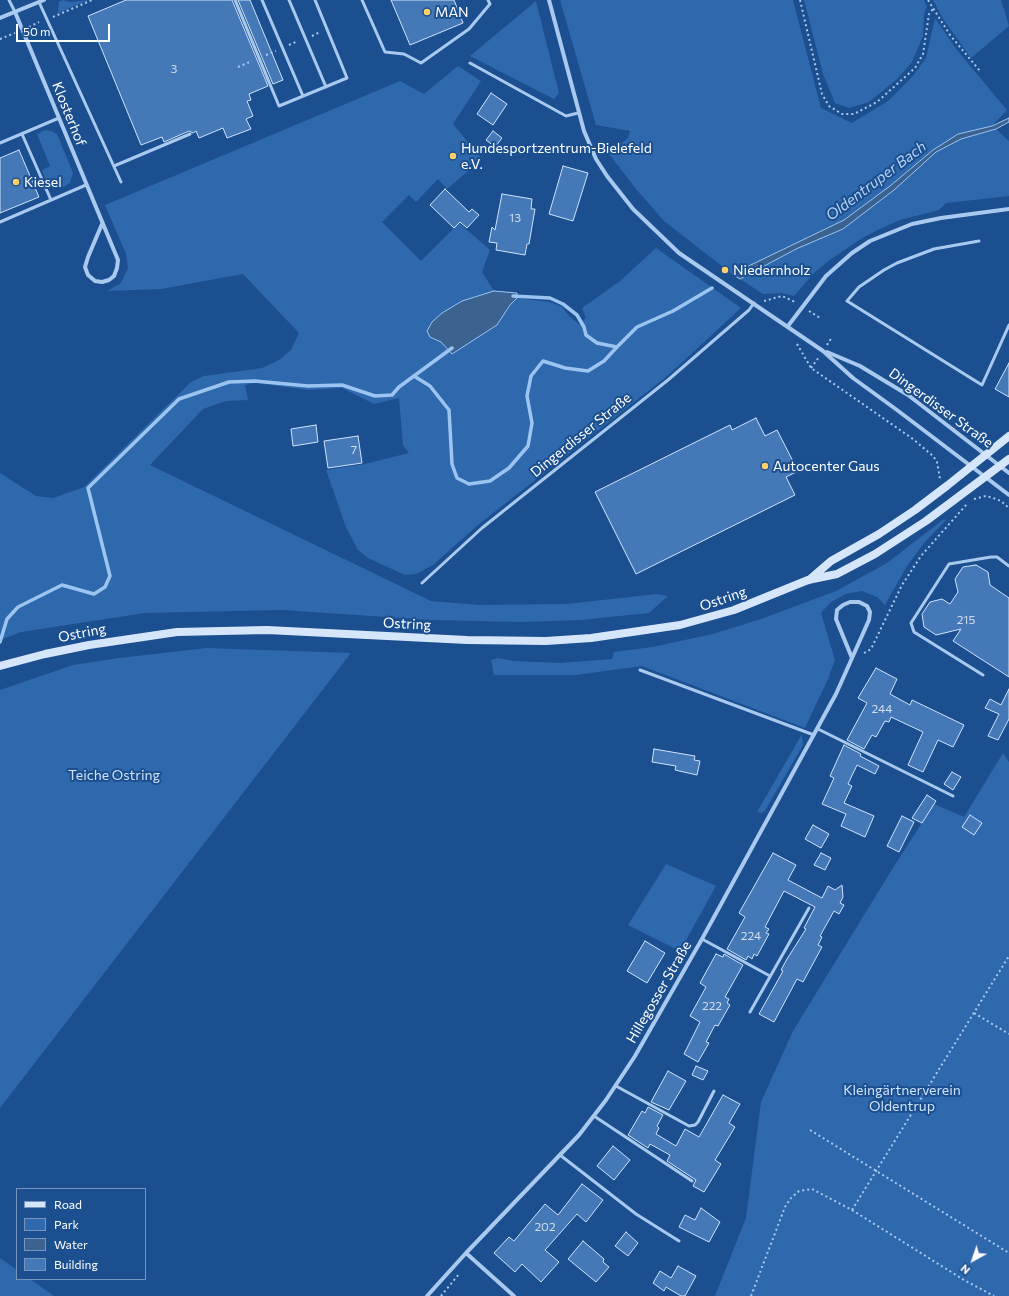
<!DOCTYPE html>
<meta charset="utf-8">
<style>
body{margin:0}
#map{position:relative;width:1009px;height:1296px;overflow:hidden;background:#1b4f8f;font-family:Commissioner,sans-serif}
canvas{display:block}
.legend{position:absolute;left:16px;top:1188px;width:130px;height:92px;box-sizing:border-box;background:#1b4f8f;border:1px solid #7695bc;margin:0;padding:5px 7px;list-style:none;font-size:12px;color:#fff}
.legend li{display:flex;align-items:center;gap:8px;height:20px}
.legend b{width:20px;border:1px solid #7695bc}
.north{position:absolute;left:953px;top:1240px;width:40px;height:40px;-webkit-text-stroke:3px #1b4f8f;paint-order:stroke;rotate:220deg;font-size:11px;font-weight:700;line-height:16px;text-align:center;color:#fff}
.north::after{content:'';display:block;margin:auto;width:14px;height:18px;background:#fff;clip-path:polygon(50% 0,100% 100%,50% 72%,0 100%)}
.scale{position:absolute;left:16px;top:24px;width:94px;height:18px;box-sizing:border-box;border:2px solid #fff;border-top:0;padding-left:5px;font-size:12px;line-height:14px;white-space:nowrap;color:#fff;-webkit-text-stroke:3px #1b4f8f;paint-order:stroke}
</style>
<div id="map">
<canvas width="1009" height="1296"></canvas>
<ul class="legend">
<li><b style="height:5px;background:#d6e6fa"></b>Road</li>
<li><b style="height:11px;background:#2e69ad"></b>Park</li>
<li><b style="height:11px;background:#3c6290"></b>Water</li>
<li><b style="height:11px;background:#4478b7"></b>Building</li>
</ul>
<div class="north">N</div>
<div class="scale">50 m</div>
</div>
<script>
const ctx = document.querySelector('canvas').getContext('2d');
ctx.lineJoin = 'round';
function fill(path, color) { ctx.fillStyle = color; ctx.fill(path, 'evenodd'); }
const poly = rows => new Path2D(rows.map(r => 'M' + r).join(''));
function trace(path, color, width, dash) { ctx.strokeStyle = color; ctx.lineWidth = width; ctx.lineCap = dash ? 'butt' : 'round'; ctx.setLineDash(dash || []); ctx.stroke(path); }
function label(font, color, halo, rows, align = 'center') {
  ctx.font = font + ' Commissioner,sans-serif'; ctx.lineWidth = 4; ctx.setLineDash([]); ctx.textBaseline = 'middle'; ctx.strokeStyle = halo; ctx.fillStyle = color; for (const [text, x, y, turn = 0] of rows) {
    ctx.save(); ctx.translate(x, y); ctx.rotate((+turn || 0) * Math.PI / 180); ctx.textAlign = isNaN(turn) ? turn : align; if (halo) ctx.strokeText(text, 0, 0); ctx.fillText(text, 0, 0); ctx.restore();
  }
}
const green = poly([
 [63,0,71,2,88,0,58,13,59,2],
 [560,0,793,0,821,108,852,123,888,101,912,77,926,58,935,18,957,50,1007,110,992,126,958,134,933,150,890,186,844,220,732,274,664,221,636,189,609,154,628,138,630,131,596,125],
 [804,0,924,0,927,6,924,14,923,36,912,62,896,80,869,102,849,108,835,103,823,74],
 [933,0,1001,0,1009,26,971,58,943,19],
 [536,1,559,93,554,99,470,56],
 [458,66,481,81,453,124,482,159,447,189,438,179,416,202,409,195,382,222,421,261,459,223,490,250,482,272,494,291,462,301,430,337,441,342,452,353,497,325,510,305,517,298,550,302,562,307,569,316,579,324,586,318,582,308,620,281,656,248,741,308,666,377,478,525,433,565,416,574,405,575,368,558,358,550,346,527,326,470,365,464,409,453,403,445,399,398,374,404,342,388,309,390,255,383,245,385,248,400,226,401,203,409,150,465,431,601,479,605,567,604,657,594,668,596,649,613,581,620,522,622,431,620,282,610,145,613,21,632,0,640,0,473,36,496,53,498,84,487,191,382,204,376,262,368,279,360,291,350,299,333,243,274,161,289,107,291,121,283,128,268,126,254,105,205,400,81,424,94],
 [996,129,1009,141,1009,196,946,203,939,210,900,220,882,228,864,237,831,259,815,272,794,296,782,293,763,294,740,279,796,249,843,229,894,190,936,152,961,139],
 [45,130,51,131,57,134,73,173,70,183,60,189,55,179,47,183,42,170,50,166,37,134],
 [944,519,946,520,924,543,907,566,885,605,877,597,862,591,846,594,831,602,821,613,835,660,828,679,805,728,642,666,576,675,494,675,491,660,498,658,514,661,560,663,612,659,614,652,652,647,713,634,761,619,836,591,887,563],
 [206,648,351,653,0,1108,0,690,73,665,119,658],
 [802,734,803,745,766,809,762,813,757,812],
 [1003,753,1009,762,1009,1296,715,1296,746,1218,761,1102,793,1031,891,871,934,804,964,817],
 [666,864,716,886,680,951,628,925],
 [0,1258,17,1270,17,1279,30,1279,54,1296,0,1296]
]);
const water = poly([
 [1009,118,1009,122,996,129,961,139,936,152,894,190,843,229,796,249,740,279,732,274,844,220,890,186,933,150,958,134,992,126,1009,118],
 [494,291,517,293,517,298,510,305,497,325,486,332,452,354,441,342,430,337,427,331,432,322,442,313,462,301,494,291]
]);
const stream = poly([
 [513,296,550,298,563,304,577,315,584,327,586,335,597,343,617,347,637,327,673,311,712,288],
 [414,376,430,386,449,410,452,464,457,478,469,484,490,481,509,468,528,446,532,423,527,396,531,376,543,361,565,368,588,371,604,361,617,347],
 [0,642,7,619,18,607,62,585,94,594,105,587,110,576,88,488,179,399,229,382,255,381,308,386,342,385,375,396,392,395,399,387,452,348]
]);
const building = poly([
 [126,0,232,0,268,86,249,94,251,100,247,101,253,116,246,119,251,129,227,138,223,128,199,138,196,131,193,133,189,131,164,142,162,137,141,145,88,16,126,0],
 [238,0,250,0,283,80,273,84,238,0],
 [391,0,454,0,463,23,410,45,391,0],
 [491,93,507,104,493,125,477,114,491,93],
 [493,131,502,138,495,147,486,140,493,131],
 [19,150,39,197,0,213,0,158,19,150],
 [563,166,588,173,573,221,549,214,563,166],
 [445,189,469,212,472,209,479,215,467,228,460,222,454,228,430,205,445,189],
 [502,194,532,199,531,209,535,209,529,244,527,244,525,255,496,250,497,243,489,242,492,227,495,230,502,194],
 [1009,363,1009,397,995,389,1009,363],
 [756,418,765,436,777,430,798,471,786,477,795,495,636,574,595,492,730,425,732,430,756,418],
 [316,425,318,442,293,446,291,429,316,425],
 [358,436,362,463,328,468,324,441,358,436],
 [976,565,988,572,990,585,1009,598,1009,677,953,641,961,629,936,635,924,627,922,614,930,602,942,599,950,604,958,592,955,579,963,567,976,565],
 [876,668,897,679,890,694,910,705,912,700,964,725,953,747,938,740,923,772,908,765,923,732,891,717,889,722,885,721,876,737,872,735,864,749,847,740,867,703,858,698,876,668],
 [1009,689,1009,719,998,740,988,736,999,714,985,708,990,699,1001,705,1009,689],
 [844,745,861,754,860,756,879,766,875,774,857,765,848,784,852,786,844,803,874,816,865,837,841,826,846,814,822,804,834,778,830,776,844,745],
 [654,749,695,756,694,760,700,761,697,775,675,770,676,766,652,762,654,749],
 [952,772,961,777,953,790,944,784,952,772],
 [927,795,936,801,922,823,912,818,927,795],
 [970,815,982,823,974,835,962,827,970,815],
 [902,816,914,822,899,852,887,846,902,816],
 [813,825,829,834,821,848,805,839,813,825],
 [773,853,796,865,788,880,822,898,828,886,835,890,842,885,843,897,840,903,844,905,839,914,834,911,820,936,822,937,818,945,822,947,803,982,797,979,774,1022,759,1014,783,971,781,970,787,959,806,929,804,928,815,907,784,891,765,927,769,929,766,933,769,934,757,956,754,954,752,959,748,956,746,960,727,949,745,917,739,913,773,853],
 [821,853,831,858,825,870,814,865,821,853],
 [645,941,665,953,647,983,627,971,645,941],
 [716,954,723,957,724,954,743,965,725,997,729,999,727,1003,730,1005,718,1026,715,1025,706,1042,709,1043,698,1062,684,1054,700,1022,690,1016,706,987,700,983,716,954],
 [696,1066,708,1071,703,1080,692,1075,696,1066],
 [668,1071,686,1081,669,1110,651,1102,668,1071],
 [723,1095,740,1104,729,1123,735,1127,715,1160,721,1164,704,1192,693,1186,696,1180,667,1161,670,1155,650,1144,648,1148,628,1135,642,1111,645,1113,648,1107,663,1115,657,1126,659,1128,656,1134,676,1146,685,1129,699,1137,723,1095],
 [613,1146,630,1160,614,1180,597,1166,613,1146],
 [582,1184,603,1200,586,1222,577,1214,545,1250,559,1262,541,1282,522,1264,515,1272,494,1253,509,1237,514,1241,545,1204,558,1215,582,1184],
 [701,1208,720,1222,709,1242,679,1227,685,1215,695,1220,701,1208],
 [626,1232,638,1243,628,1256,615,1246,626,1232],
 [583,1241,604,1259,603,1262,609,1267,596,1282,568,1259,583,1241],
 [678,1266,696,1276,685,1296,681,1296,666,1287,664,1291,653,1283,660,1271,671,1278,678,1266]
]);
const path = poly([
 [800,0,822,94,829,106,842,114,854,114,877,102,915,68,923,54,929,14,933,9],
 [928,0,950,35,980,71],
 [53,17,92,0],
 [29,27,39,22],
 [312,36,320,32],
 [0,39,15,33],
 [289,45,298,41],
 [266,55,276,51],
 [238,67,252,61],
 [764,301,782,296,795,302],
 [809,311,820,318],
 [797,344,811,368,913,439,933,456,937,462,940,479],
 [827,345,832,337],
 [811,368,819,357],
 [974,499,986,496,993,498,1001,501,1009,508],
 [864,653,871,649,902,585,921,556,967,504],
 [974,1013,1009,1034],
 [810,1130,1009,1253],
 [852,1210,1009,956],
 [441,1296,459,1274],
 [751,1296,785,1207,791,1198,799,1191,812,1189,852,1210,964,1280,994,1296]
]);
const service = poly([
 [9,0,15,12],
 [235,0,279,106,347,78,315,0],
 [262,0,303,96],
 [289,0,326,87],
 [362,0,385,52,404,54,421,63,469,29,490,4,488,0],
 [39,2,121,182],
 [470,63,566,116,578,113],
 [22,134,51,200],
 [0,143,59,118],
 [114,166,190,134],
 [0,222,86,185],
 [979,241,934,249,897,263,884,270,859,287,847,301,982,385,1009,325],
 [422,583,482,528,668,380,749,310,754,303],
 [640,670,814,735],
 [983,675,914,632,911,623,949,564,991,557,997,557,1009,566],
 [818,729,953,796],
 [702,939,770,976],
 [750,1012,809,908],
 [616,1086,689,1126,695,1125,698,1122,714,1091],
 [594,1116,692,1181],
 [560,1155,636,1214,679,1241]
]);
const minor = poly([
 [549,0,584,131,596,159,607,176,633,209,679,253,823,351,853,378,897,410,1009,495],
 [15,12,118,260,117,268,114,276,109,280,102,282,95,281,88,275,85,267,88,257,102,224],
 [0,18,44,0],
 [788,326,826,276,852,253,870,241,912,224,941,218,1009,209],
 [827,352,860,366,908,395,1009,473],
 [466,1253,514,1296],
 [427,1296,466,1253,579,1135,606,1100,635,1056,702,939,836,694,869,620,870,612,867,606,859,602,850,602,843,605,837,610,836,619,852,658]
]);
const secondary = poly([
 [809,580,831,561,879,534,915,510,948,485,1009,436],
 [0,666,45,654,89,645,177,632,267,630,467,640,546,641,591,638,680,625,734,610,808,580,837,574,875,554,926,521,1009,459]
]);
const markers = [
 [427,12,4,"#ffd166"],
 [453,156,4,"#ffd166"],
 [16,182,4,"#ffd166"],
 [725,270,4,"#ffd166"],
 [765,466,4,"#ffd166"]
];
const numberNames = [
 ["3",174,69],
 ["13",515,218],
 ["7",354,450],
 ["215",966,620],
 ["244",882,709],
 ["224",751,936],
 ["222",712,1006],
 ["202",545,1227]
];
const poiNames = [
 ["MAN",435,12],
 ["Hundesportzentrum-Bielefeld",461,148],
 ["e.V.",461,164],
 ["Kiesel",24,182],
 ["Niedernholz",733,270],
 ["Autocenter Gaus",773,466]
];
const streetNames = [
 ["Klosterhof",69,114,68],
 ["Dingerdisser Straße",941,408,36],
 ["Dingerdisser Straße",581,435,-39],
 ["Ostring",723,599,-19],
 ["Ostring",407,624,3],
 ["Ostring",82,633,-11],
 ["Hillegosser Straße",659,992,-60]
];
const parkNames = [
 ["Teiche Ostring",114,775],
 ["Kleingärtnerverein",902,1090],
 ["Oldentrup",902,1106]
];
const waterNames = [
 ["Oldentruper Bach",876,181,-37]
];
fill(green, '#2e69ad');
fill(water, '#3c6290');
trace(water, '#9cc4f0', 1);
trace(stream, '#9cc4f0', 3.5);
fill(building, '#4478b7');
trace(building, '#cfe3fa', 1);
trace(path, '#a9c9ee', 2, [2, 3]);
trace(service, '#a9c9ee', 3);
trace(minor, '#a9c9ee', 4);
trace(secondary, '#d6e6fa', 8);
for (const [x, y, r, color] of markers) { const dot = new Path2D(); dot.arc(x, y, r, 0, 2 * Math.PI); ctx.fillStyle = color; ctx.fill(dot); trace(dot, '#1b4f8f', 1.5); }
label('12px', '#d0dded', null, numberNames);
label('14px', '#fff', '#1b4f8f', poiNames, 'left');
label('14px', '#fff', '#1b4f8f', streetNames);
label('14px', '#cfe3fa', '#1b4f8f', parkNames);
label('italic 15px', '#b5d3f5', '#1b4f8f', waterNames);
</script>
